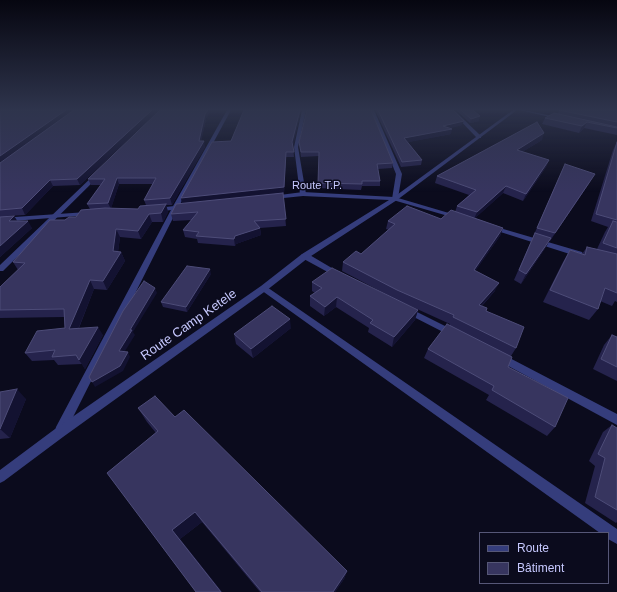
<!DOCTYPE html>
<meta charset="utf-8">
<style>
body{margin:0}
#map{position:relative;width:617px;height:592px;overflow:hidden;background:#0b0b1d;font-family:Arial,sans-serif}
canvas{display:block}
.legend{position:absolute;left:479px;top:532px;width:130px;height:52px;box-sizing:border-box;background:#0b0b1d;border:1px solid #565777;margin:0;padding:5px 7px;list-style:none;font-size:12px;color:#c7c9ff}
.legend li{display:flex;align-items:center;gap:8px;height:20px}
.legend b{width:20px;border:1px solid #565777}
</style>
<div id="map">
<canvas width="617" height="592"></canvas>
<ul class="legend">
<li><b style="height:5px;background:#353d7c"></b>Route</li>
<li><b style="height:11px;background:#37355f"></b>Bâtiment</li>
</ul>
</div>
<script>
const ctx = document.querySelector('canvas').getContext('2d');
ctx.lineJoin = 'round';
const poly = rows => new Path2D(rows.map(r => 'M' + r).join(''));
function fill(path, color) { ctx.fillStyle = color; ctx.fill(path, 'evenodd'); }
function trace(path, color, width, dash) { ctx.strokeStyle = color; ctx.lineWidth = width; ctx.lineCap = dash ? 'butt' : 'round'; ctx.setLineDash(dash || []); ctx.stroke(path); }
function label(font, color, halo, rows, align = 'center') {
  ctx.font = font + ' Arial,sans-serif'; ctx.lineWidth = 3; ctx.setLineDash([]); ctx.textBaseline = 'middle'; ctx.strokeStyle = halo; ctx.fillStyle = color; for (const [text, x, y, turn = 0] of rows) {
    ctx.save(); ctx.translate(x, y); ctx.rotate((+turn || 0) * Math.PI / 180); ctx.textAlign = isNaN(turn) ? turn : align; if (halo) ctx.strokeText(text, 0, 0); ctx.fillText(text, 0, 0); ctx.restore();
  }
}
const minor = poly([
 [227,110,231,110,178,208,64,435,60,436,56,435,55,431,56,427,172,208,227,110],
 [302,110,306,110,298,147,306,194,303,196,300,194,294,147,302,110],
 [370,110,374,110,402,174,398,198,459,216,459,218,455,218,393,200,392,199,396,174,370,110],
 [450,110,454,110,481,136,481,138,477,138,450,110],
 [519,110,524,110,561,118,559,119,519,110],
 [95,174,100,175,3,271,0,271,0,265,95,174],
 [493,226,582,252,583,254,582,256,576,256,491,229,490,228,493,226],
 [302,254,308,254,342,274,341,276,335,276,302,258,301,256,302,254],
 [264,285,617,529,617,544,608,539,608,533,600,533,261,290,260,288,264,285],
 [407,307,455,331,456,333,455,335,449,335,404,312,403,310,404,308,407,307],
 [502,354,617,414,617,425,499,361,497,358,499,355,502,354]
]);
const tertiary = poly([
 [513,110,517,110,397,200,308,258,267,290,63,437,4,481,0,483,0,470,55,429,261,286,302,254,389,200,303,196,274,199,271,197,272,196,303,192,394,197,513,110],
 [183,205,186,207,185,208,157,212,154,210,157,208,183,205],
 [87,212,90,214,89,215,0,222,0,218,87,212]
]);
const wall = poly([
 [0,110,159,110,80,185,53,186,25,215,7,216,14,216,17,221,32,228,0,257],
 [301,110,293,145,294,157,286,157,284,193,283,193,286,226,260,228,261,235,236,244,235,246,198,243,197,239,185,237,183,230,192,220,173,221,171,214,182,203,181,198,231,141],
 [375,110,453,110,462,125,450,128,451,134,408,142,422,160,421,165,401,167],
 [456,110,476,110,474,110,479,121,470,123],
 [559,110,617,110,617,135,584,128,579,133,542,124,545,118,558,114],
 [206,119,201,141,205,147,172,205,166,205,168,212,163,222,152,222,141,239,120,237,118,252,121,252,125,261,107,290,94,289,79,328,103,335,85,369,82,364,58,365,54,360,32,361,25,353,65,328,64,317,0,318,0,287,18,270,13,262,65,220,76,217,90,209,87,204,101,185,91,185,88,179],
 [119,184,153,184,144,200,146,205,138,209,111,208],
 [542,140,522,152,549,160,546,167,523,201,503,193,475,218,503,228,500,236,475,271,495,291,482,306,516,348,511,356,508,367,555,427,547,436,486,400,489,395,424,358,428,349,449,326,450,324,395,299,342,271,343,262,361,254,389,230,386,229,388,221,441,219,455,212,457,206,469,195,435,183,437,176],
 [299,142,393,163,392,168,378,169,380,181,380,186,362,186,361,190,318,188,319,156,301,157],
 [617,142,617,302,615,301,612,306,600,301,598,309,589,320,543,302,563,262,570,250,582,254,587,247,597,249,605,232,608,227,591,221,613,150],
 [565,164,590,182,550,241,549,241,546,247,521,284,514,280],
 [211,274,187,312,163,307,161,302],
 [312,282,418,310,415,320,392,347,368,332,369,328,336,307,324,316,310,306,310,296,315,293,312,291],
 [291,328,253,358,236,344,234,334],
 [612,335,617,337,617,381,593,369,604,345],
 [0,392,26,399,10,438,0,439],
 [138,408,175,417,347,571,344,579,335,592,260,592,202,522,180,539,222,592,196,592,107,473,156,433,147,422],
 [612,425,617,428,617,522,616,523,585,503,595,466,589,461,603,432]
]);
const shadedWall = poly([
 [66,110,75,110,0,164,0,156],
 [152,110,159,110,80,185,77,179],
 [208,110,211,110,206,119,200,147,199,141,205,114],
 [301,110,293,147,292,142,300,110],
 [480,116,479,121,470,123,471,119],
 [464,121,462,125,442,131,443,126],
 [587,122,584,128,579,133,582,126],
 [452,129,451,134,404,143,404,138],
 [544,133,542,140,514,157,517,150],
 [204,141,205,147,172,205,170,198],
 [286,152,284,193,182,204,181,198],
 [549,160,546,167,523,201,526,194],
 [595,174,590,182,550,241,555,233],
 [117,178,119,184,111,209,108,203],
 [50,180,53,186,25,215,22,208],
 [506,186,503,193,474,219,477,212],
 [166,204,168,212,163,222,161,213],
 [149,214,152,222,141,239,138,231],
 [14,216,18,222,9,221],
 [28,221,32,228,0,257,0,246],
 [260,228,261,235,236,244,235,246,234,239,235,236],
 [503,228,500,236,470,279,474,270],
 [116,229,120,237,117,259,121,252,125,261,107,290,103,281,113,251],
 [551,238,546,247,521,284,526,274],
 [210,269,211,274,187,312,186,307],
 [90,280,94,289,75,337,69,329],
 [499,283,495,291,475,313,479,305],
 [155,288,157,293,133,332,135,335,122,356,119,351,130,330],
 [337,297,336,307,324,316,325,307],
 [418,310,415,320,392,347,394,337],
 [290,319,291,328,253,358,251,349],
 [98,327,103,335,85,369,79,360],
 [128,352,130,357,123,371,95,387,92,382],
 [17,389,26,399,10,438,0,429],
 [195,512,202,522,180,539,222,592,221,592,172,530],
 [347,571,344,579,335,592,333,592]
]);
const building = poly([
 [0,110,66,110,0,156,0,110],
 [74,110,152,110,77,179,50,180,22,208,0,210,0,163,74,110],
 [160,110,208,110,205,114,199,141,204,141,170,198,144,200,156,178,117,178,108,203,87,204,105,179,88,179,160,110],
 [244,110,300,110,292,142,294,152,286,152,284,187,181,198,212,142,231,141,244,110],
 [307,110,371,110,393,163,377,164,380,181,362,181,362,184,318,183,319,152,301,152,299,142,307,110],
 [378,110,453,110,464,121,443,126,452,129,404,138,422,160,402,162,378,110],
 [461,110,473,110,480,116,471,119,461,110],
 [559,110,617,110,617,122,559,110],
 [554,113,617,127,617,128,587,122,582,126,545,118,554,113],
 [537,122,544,133,517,150,549,160,526,194,506,186,477,212,457,206,476,190,437,176,537,122],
 [617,142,617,220,596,214,617,142],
 [565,164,595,174,555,233,537,228,565,164],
 [283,193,286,219,254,221,260,228,235,236,234,239,196,236,199,232,183,230,198,212,171,214,176,204,283,193],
 [166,204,161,213,149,214,138,231,116,229,113,251,121,252,103,281,90,280,69,329,98,327,79,360,76,355,52,357,55,350,25,353,37,331,65,328,64,309,0,310,0,287,25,263,13,262,50,220,65,220,69,217,76,217,81,210,105,208,138,209,140,206,166,204],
 [407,206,441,219,451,210,503,228,474,270,499,283,479,305,487,308,486,311,524,327,516,348,453,317,454,315,397,290,343,262,356,251,361,254,395,224,388,221,407,206],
 [14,216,9,221,28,221,0,246,0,217,14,216],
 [613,221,617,222,617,248,603,243,613,221],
 [535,233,551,238,526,274,519,270,535,233],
 [587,247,617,254,617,293,605,288,598,309,550,290,570,250,585,255,587,247],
 [187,266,210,269,186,307,161,302,187,266],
 [332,268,418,310,394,337,370,323,373,320,337,297,325,307,310,296,322,288,312,282,332,268],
 [144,281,155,288,130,330,132,330,119,351,128,352,120,366,92,382,89,377,123,311,144,281],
 [272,306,290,319,251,349,234,334,272,306],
 [447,324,512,357,508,367,568,398,555,427,492,390,494,386,428,349,447,324],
 [612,335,617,337,617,367,601,359,612,335],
 [17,389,0,429,0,392,17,389],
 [155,396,175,417,184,410,347,571,333,592,262,592,195,512,172,530,221,592,196,592,107,473,158,431,138,408,155,396],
 [612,425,617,428,617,510,595,497,605,458,598,454,612,425]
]);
const farStreetnames = [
 ["Route T.P.",317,186]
];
const streetNames = [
 ["Route Camp Ketele",189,325,-35]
];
fill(minor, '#353d7c');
fill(tertiary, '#353d7c');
fill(wall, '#25234c');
fill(shadedWall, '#131231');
fill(building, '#37355f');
trace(building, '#4d4c78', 1);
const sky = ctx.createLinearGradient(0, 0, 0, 192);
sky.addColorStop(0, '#060610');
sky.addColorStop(0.57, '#2e344c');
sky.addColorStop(1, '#2e344c00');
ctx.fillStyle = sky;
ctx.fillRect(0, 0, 617, 192);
label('11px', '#c7c9ff', '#0b0b1d', farStreetnames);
label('13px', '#c7c9ff', '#0b0b1d', streetNames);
</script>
